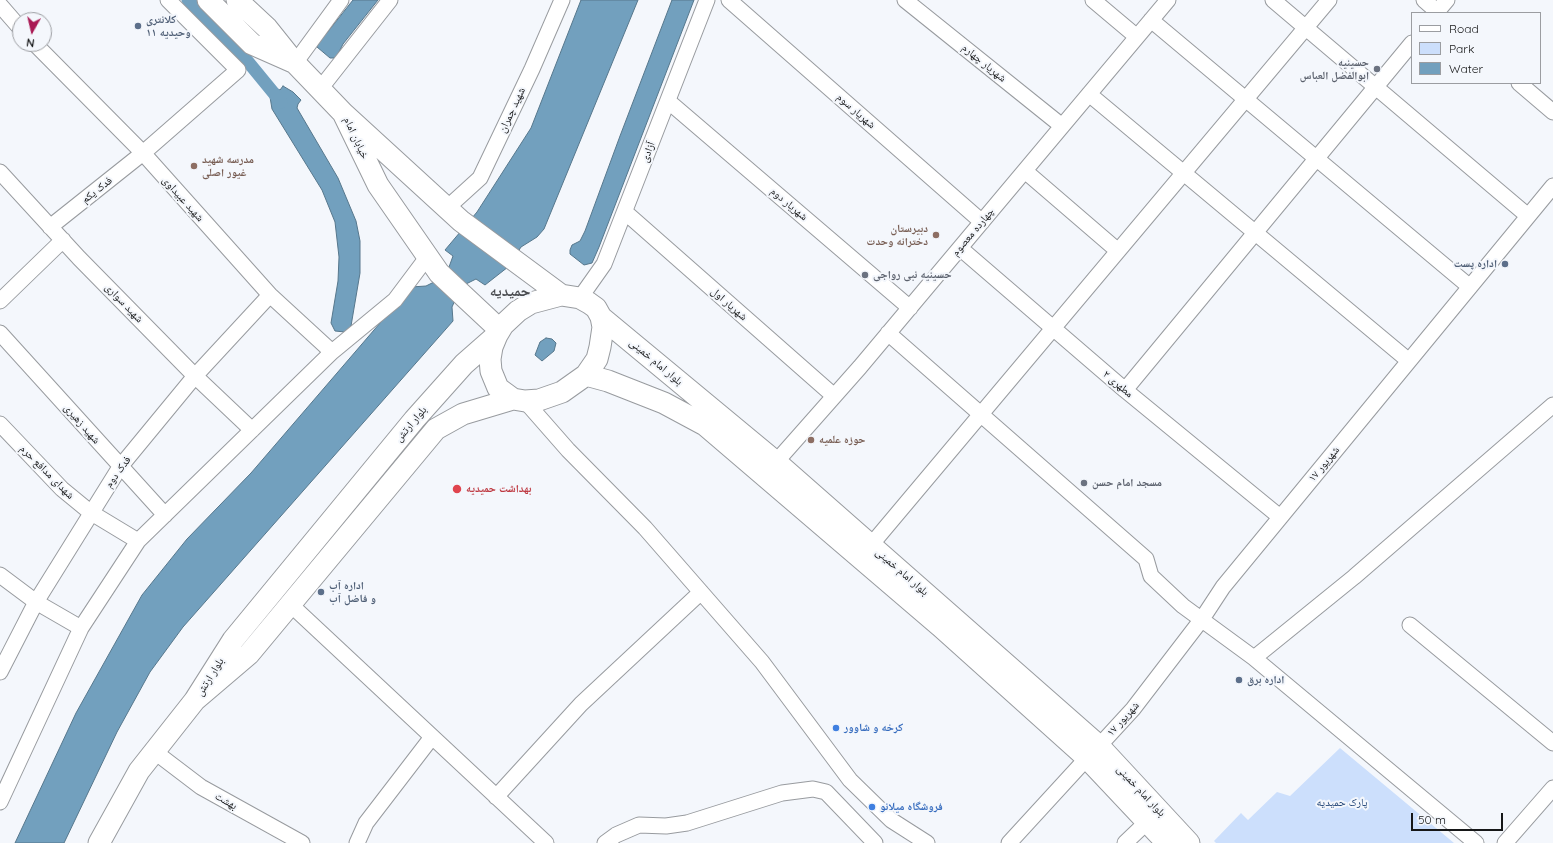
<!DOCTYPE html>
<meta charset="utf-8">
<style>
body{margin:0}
#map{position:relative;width:1553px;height:843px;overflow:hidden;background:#f4f7fc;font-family:Quicksand,sans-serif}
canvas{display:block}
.legend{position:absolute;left:1411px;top:12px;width:130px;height:72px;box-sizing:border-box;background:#f4f7fc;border:1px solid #9b9da1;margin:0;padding:5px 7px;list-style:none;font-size:12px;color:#161718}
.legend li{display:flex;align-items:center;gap:8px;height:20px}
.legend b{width:20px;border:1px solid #9b9da1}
.north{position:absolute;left:12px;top:12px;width:40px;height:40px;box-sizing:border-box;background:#f4f7fc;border:1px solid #9b9da1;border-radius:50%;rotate:188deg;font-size:11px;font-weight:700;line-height:16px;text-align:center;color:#161718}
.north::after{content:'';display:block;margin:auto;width:14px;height:18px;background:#a91853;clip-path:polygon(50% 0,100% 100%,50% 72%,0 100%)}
.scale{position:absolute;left:1411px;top:813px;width:92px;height:18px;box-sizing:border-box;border:2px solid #161718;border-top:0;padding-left:5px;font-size:12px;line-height:14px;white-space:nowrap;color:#161718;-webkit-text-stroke:3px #f4f7fc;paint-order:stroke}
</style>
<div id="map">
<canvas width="1553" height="843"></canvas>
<ul class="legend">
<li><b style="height:5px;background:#fff"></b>Road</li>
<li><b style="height:11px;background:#ccdffc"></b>Park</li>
<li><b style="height:11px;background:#72a0be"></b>Water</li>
</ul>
<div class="north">N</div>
<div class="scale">50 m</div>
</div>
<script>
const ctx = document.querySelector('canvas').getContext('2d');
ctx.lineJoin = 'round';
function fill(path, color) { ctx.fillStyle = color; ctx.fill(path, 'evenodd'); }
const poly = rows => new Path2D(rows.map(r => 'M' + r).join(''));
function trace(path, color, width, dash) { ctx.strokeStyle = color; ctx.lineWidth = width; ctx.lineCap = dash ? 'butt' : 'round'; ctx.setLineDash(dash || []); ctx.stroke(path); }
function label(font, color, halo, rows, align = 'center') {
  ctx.font = font + ' Quicksand,"Noto Naskh Arabic",sans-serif'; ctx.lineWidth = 4; ctx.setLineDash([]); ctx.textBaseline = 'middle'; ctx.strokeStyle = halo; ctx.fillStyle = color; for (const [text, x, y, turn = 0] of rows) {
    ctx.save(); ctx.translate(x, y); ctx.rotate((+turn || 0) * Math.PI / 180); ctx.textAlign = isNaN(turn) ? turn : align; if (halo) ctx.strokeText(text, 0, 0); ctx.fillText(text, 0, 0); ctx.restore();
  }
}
const green = poly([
 [1340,748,1454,843,1216,843,1214,841,1241,813,1248,820,1277,792,1290,796]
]);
const water = poly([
 [353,0,378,0,343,44,336,58,330,58,317,47,318,40,326,34,353,0],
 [581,0,638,0,544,229,537,237,521,247,508,267,485,285,476,279,466,284,456,298,452,307,453,321,183,627,150,672,117,732,64,843,15,843,76,713,142,595,187,539,251,473,411,287,426,286,436,281,449,267,453,256,445,250,477,212,531,128,581,0],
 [672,0,694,0,599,247,592,263,584,265,570,254,570,250,572,245,580,241,585,231,620,136,672,0],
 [283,86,293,92,301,100,298,104,297,108,338,178,356,221,360,241,360,273,351,326,350,330,345,332,335,331,331,323,338,281,339,257,335,222,322,190,272,109,269,91,273,87,280,90,283,86],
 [546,338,552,339,556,343,554,351,542,361,535,355,540,342,546,338]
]);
const canal = poly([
 [188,0,240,52,281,102]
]);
const minor = poly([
 [729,0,982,222],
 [905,0,1062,126],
 [1093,0,1137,37],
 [1273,0,1528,216],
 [1424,0,1439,13],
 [0,5,20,28],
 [1436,13,1447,0],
 [1151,20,1470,287],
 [35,44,143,153,270,295,332,352],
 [295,63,341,0],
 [1519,83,1553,112],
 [320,89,390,0],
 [1089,94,1409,361],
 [668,101,910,308],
 [1025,171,1118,251],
 [0,172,79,258,195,376,252,430],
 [447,208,480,178,532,69,562,0],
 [625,212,834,396],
 [50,227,143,153,238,70,168,0],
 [960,248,1125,390,1280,517],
 [580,298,604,264,707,0],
 [0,301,63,240],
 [0,333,165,515],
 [888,333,1146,559,1151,576,1183,606,1254,658,1354,577,1553,405],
 [1125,390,1412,43],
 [525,401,568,450,645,528,762,662,850,780,891,820,927,843],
 [0,424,62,489,90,512,138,541],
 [776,462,860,367,1168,0],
 [871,545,1329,0],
 [0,575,36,602,81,628],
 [290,604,546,843],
 [1410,625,1553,743],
 [1254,658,1476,843],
 [0,672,36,602,120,467,195,376,270,295],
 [1099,746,1133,709,1202,619,1223,587,1553,186],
 [155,752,201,787,302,843],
 [496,797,581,704,701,592],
 [0,802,81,628,138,541,332,352,395,300,428,256],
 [357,843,366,823,432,737],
 [605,843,616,835,639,825,666,826,687,823,782,793,813,789,826,792,875,843],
 [1009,843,1087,758],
 [1125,843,1147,822],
 [1505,843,1553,788]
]);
const secondary = poly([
 [208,0,252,44,295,63,267,28,237,0],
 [295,63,343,113],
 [601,317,776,462,1099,746,1189,843],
 [500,330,439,273,378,185,343,113,461,221,561,295,580,298,589,303,596,308,601,317,603,327,600,347,597,359,586,375,562,392,539,400,525,401,513,399,498,388,491,371,490,359,492,347,497,335,503,325,518,311,531,303,561,295],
 [497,335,464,364,414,420,233,640,195,700,249,654,436,429,463,414,513,399],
 [586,375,608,381,664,403,705,425,940,626,1087,758,1167,843],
 [99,843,139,771,195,700]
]);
const markers = [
 [138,26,4,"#5c6f8a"],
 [1377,69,4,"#6b7280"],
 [194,166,4,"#8d6e63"],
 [936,235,4,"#8d6e63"],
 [1505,264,4,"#5c6f8a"],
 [865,275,4,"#6b7280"],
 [811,440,4,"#8d6e63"],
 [1084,483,4,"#6b7280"],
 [457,489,5,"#e0444e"],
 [321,592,4,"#5c6f8a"],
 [1239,680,4,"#5c6f8a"],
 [836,728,4,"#3f7fe0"],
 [872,807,4,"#3f7fe0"]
];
const serviceNames = [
 ["کلانتری",146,20],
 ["۱۱ وحیدیه",146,33],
 ["اداره پست",1497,264,"right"],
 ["اداره آب",329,586],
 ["و فاضل آب",329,599],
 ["اداره برق",1247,680]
];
const streetNames = [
 ["شهریار چهارم",984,63,39],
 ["شهید چمران",512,110,-65],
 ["شهریار سوم",856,111,41],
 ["خیابان امام",356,138,65],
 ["آزادی",648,152,-69],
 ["فدک یکم",97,190,-38],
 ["شهید عبیداوی",183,199,48],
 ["شهریار دوم",789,204,40],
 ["چهارده معصوم",973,232,-50],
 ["شهید سواری",124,303,46],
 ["شهریار اول",729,304,41],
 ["بلوار امام خمینی",656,362,40],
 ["مطهری ۲",1118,384,40],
 ["شهید زهیری",82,424,49],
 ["بلوار ارتش",411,424,-50],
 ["۱۷ شهریور",1324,464,-51],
 ["شهدای مدافع حرم",47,472,45],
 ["فدک دوم",118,472,-54],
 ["بلوار امام خمینی",902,572,41],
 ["بلوار ارتش",210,677,-58],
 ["۱۷ شهریور",1123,719,-48],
 ["بلوار امام خمینی",1141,791,47],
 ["بهشت",226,801,30]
];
const worshipNames = [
 ["حسینیه",1369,63,"right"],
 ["ابوالفضل العباس",1369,76,"right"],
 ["حسینیه نبی رواجی",873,275],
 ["مسجد امام حسن",1092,483]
];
const educationNames = [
 ["مدرسه شهید",202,160],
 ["غیور اصلی",202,173],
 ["دبیرستان",928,229,"right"],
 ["دخترانه وحدت",928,242,"right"],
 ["حوزه علمیه",819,440]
];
const healthNames = [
 ["بهداشت حمیدیه",466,489]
];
const shopNames = [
 ["کرخه و شاوور",844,728],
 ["فروشگاه میلانو",880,807]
];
const parkNames = [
 ["پارک حمیدیه",1342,803]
];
const districtNames = [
 ["حمیدیه",510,291]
];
fill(green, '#ccdffc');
fill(water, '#72a0be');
trace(water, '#56778c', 1);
trace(canal, '#72a0be', 13);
trace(minor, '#989b9f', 17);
trace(secondary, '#989b9f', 23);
trace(minor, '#fff', 15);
trace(secondary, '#fff', 21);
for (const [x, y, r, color] of markers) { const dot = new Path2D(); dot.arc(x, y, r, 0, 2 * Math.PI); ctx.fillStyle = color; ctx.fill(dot); trace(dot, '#f4f7fc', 1.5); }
label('bold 11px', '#4e5e75', '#f4f7fc', serviceNames, 'left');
label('11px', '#161718', '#f4f7fc', streetNames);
label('bold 11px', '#5b616d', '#f4f7fc', worshipNames, 'left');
label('bold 11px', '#785e54', '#f4f7fc', educationNames, 'left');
label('bold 11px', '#be3a42', '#f4f7fc', healthNames, 'left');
label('bold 11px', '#366cbe', '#f4f7fc', shopNames, 'left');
label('11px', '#1d4174', '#f4f7fc', parkNames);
label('bold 15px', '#4a4c50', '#f4f7fc', districtNames);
</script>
